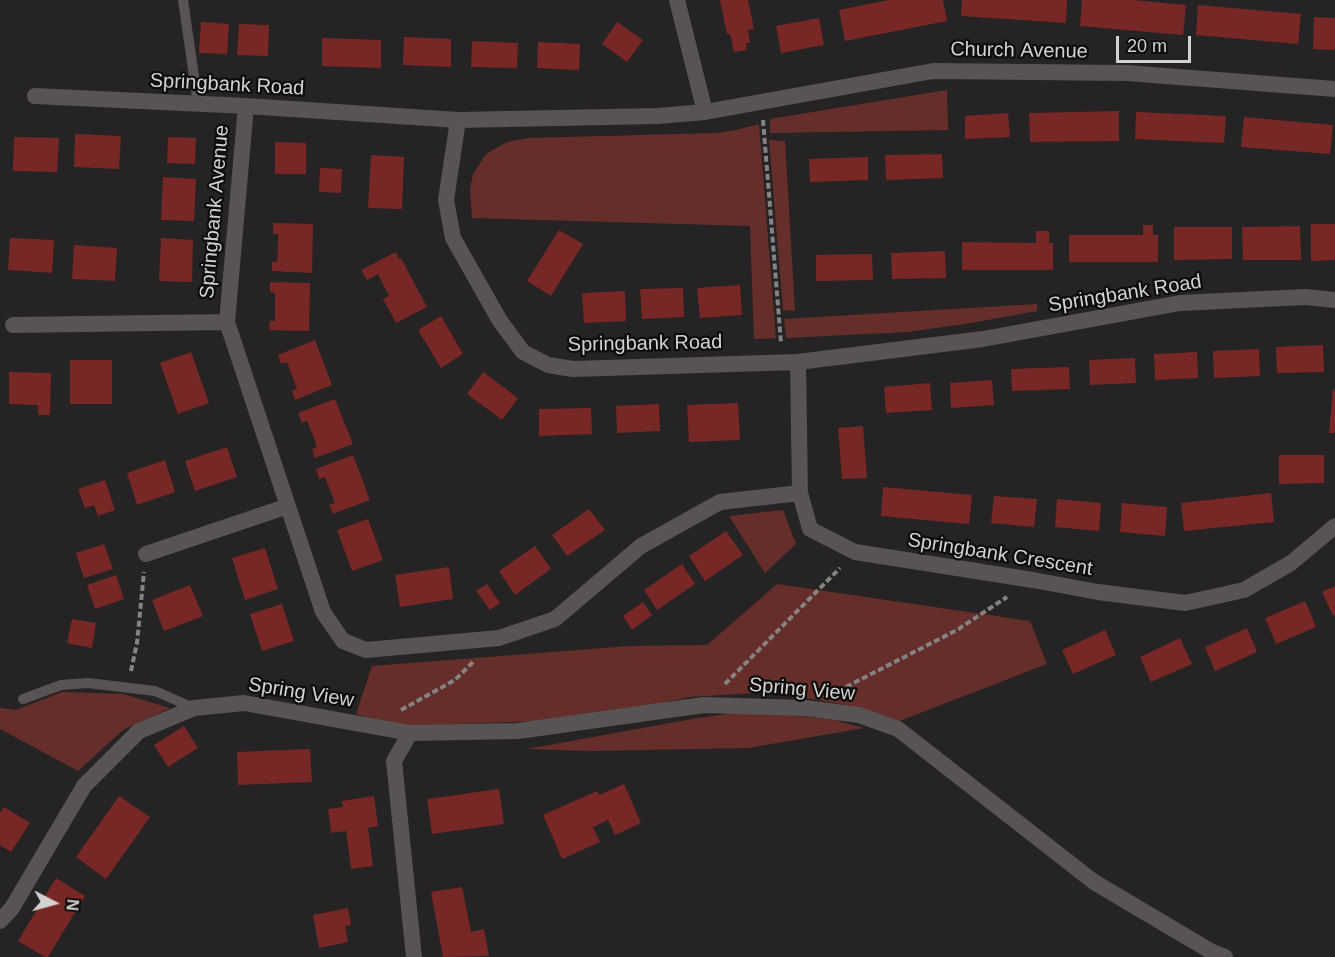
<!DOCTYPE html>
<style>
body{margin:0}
#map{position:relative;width:1335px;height:957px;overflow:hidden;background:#252323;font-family:Helvetica,sans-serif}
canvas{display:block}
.north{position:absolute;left:24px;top:873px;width:60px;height:60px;-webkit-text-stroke:4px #0e0d0c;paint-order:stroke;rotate:96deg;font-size:16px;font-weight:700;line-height:24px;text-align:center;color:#d3d2d1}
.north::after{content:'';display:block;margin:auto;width:21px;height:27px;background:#d3d2d1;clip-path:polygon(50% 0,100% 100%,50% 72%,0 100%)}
.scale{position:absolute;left:1116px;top:36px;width:75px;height:27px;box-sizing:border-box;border:3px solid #d3d2d1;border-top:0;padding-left:8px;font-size:18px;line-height:21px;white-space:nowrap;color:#d3d2d1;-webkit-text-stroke:4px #0e0d0c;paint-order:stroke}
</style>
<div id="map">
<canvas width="1335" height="957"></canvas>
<div class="north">N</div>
<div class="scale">20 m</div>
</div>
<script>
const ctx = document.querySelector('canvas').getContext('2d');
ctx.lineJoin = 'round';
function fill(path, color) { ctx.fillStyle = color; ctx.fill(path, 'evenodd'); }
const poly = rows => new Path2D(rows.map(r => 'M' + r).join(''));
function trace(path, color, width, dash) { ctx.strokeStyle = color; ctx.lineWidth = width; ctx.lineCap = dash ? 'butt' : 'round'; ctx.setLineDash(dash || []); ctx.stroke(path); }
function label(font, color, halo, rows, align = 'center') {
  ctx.font = font + ' Helvetica,sans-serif'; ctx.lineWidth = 4.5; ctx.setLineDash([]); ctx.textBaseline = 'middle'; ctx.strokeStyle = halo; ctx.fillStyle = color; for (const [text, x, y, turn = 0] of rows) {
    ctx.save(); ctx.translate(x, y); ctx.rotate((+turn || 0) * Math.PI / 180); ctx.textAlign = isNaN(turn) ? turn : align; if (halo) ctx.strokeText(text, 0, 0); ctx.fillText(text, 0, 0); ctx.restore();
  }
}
const green = poly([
 [947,90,948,130,770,133,770,119],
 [759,124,776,338,754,339,750,226,472,218,470,189,473,174,486,154,507,142,529,138,716,133,736,130],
 [769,140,785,141,795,311,783,310],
 [1037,304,1037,311,971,323,908,332,786,338,784,319],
 [783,510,796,544,765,573,729,516],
 [777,584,1030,621,1047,664,897,722,862,708,773,692,689,697,593,719,402,726,356,714,372,666,629,646,707,645],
 [62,692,123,694,170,708,123,730,78,771,0,729,0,708,16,710],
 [733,713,774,713,834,720,864,728,748,748,591,751,527,749,692,719]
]);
const building = poly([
 [720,0,748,0,754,29,748,30,750,43,746,43,747,50,734,52,730,34,727,34],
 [889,0,943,0,947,21,845,41,839,10],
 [962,0,1067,0,1066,23,961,16],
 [1082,0,1134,0,1186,5,1183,35,1080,26],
 [1198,5,1301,14,1298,44,1196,35],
 [1314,17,1335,18,1335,50,1313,49],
 [819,18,824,45,781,53,776,26],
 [201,22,229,24,227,54,199,53],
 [617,22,643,40,627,62,602,44],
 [239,24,269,25,268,56,237,55],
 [404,37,451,39,451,67,403,65],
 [322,38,381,40,381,68,322,66],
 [472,41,518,43,517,68,471,67],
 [538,42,580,44,579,70,537,68],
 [1119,111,1119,141,1030,142,1029,113],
 [1136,112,1226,116,1224,143,1135,139],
 [1008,113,1010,137,965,139,965,116],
 [1244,117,1333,125,1330,154,1241,147],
 [75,134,121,136,119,169,74,167],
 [14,137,59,138,57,172,13,171],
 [168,137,196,138,195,164,167,163],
 [275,142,306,143,306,174,275,174],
 [942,154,943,178,886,180,885,155],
 [371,155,404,157,402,209,368,208],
 [868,157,868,180,810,182,809,159],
 [320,168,342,169,341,193,319,192],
 [163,177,196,179,194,221,161,220],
 [273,223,313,224,312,273,272,271,272,262,277,262,278,247,278,234,273,234],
 [1311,224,1335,224,1335,260,1311,261],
 [1143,225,1153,225,1153,235,1158,235,1158,262,1069,262,1069,235,1143,235],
 [1300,226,1301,260,1243,260,1242,227],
 [1174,227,1232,227,1232,259,1174,260],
 [559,230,583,244,551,296,527,281],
 [1036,231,1049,231,1049,243,1053,243,1053,270,962,270,962,242,1036,243],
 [10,238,54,240,52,273,8,270],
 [161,238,193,240,192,282,159,281],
 [74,245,117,248,115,281,72,279],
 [945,251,946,278,892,279,891,253],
 [396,252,399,259,401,258,427,307,396,323,383,299,389,296,378,274,367,280,361,270],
 [872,254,873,280,816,281,816,255],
 [270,282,310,283,309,331,269,330,270,321,275,321,275,293,270,292],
 [740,285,742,315,700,318,697,288],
 [683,288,684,317,642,319,640,289],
 [625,291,626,321,584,323,582,293],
 [441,316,463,354,441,368,418,330],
 [315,340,332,385,295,400,292,391,297,389,287,362,281,364,278,355],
 [1323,345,1324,372,1277,373,1276,347],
 [1259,349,1260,376,1214,378,1213,351],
 [191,352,209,403,178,414,160,363],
 [1197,352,1198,378,1155,380,1154,354],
 [1135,358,1136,383,1090,385,1089,360],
 [70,360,112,360,112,404,70,404],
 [1069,367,1070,389,1012,391,1011,369],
 [9,372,51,373,50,415,38,415,38,405,9,404],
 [483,372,518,398,502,420,467,394],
 [992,380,994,405,951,408,950,383],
 [930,383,932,410,886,413,884,387],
 [1333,389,1335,390,1335,433,1329,433],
 [335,399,353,444,315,458,312,449,317,447,312,433,307,421,302,423,298,413],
 [738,403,740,440,689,442,687,405],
 [659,404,660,431,617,433,616,406],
 [591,408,592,434,539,436,539,409],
 [863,426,867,478,842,479,838,428],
 [227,447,237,477,195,491,185,461],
 [353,455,370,500,333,514,329,505,335,503,325,477,319,479,316,469],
 [1279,455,1324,455,1324,483,1279,484],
 [165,460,175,492,137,505,127,473],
 [105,480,115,510,98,516,94,505,85,508,78,489],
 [883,487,972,495,969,524,881,516],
 [1271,493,1274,522,1184,531,1181,503],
 [994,496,1037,499,1034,527,991,523],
 [1057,499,1101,503,1099,531,1055,527],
 [1122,503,1167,507,1165,536,1120,532],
 [589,509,605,530,567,556,552,535],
 [368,519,383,560,352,571,337,530],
 [726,531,743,555,705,581,689,556],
 [104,544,113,569,84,578,76,553],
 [535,546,551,569,515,595,499,571],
 [265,548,278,589,245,600,232,558],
 [682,564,695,584,657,610,644,590],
 [449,567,453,599,400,607,395,575],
 [116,575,124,599,95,609,87,585],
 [487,584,500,603,490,610,476,591],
 [190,585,203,616,164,631,152,600],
 [1335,586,1335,615,1333,616,1322,592],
 [1305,601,1316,627,1276,644,1265,618],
 [643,602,652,615,632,630,623,616],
 [282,604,294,641,262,651,250,614],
 [72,619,96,623,92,648,67,643],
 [1247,628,1257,652,1215,671,1205,647],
 [1105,630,1116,655,1073,674,1062,650],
 [1180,638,1192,664,1151,682,1140,657],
 [184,726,198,748,168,767,154,745],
 [310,749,312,782,238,785,237,752],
 [624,784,641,823,615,835,608,820,593,827,600,842,562,859,543,815,597,791,599,795],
 [499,789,504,824,432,834,427,799],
 [119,796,150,817,106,879,76,857],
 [374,796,378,826,368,828,373,866,351,869,346,831,331,833,328,809,343,807,342,801],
 [4,807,30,823,11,852,0,845,0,813],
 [56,878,85,896,48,957,45,957,18,941],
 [462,887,471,932,484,929,489,956,443,957,431,892],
 [348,908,351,925,345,926,348,942,319,948,313,915]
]);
const path = poly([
 [763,120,781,343],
 [131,671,137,643,144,572],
 [725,684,840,568],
 [838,691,957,630,1007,597],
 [401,710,455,680,474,661]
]);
const service = poly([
 [183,0,198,104],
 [23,699,61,685,88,683,155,691,194,708]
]);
const minor = poly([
 [677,0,705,112],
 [35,96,246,106,458,120,446,200,453,238,500,321,523,352,548,365,573,369,798,362,983,339,1180,303,1305,297,1335,300],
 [246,106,227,322,323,612,343,641,366,650,499,638,555,619,641,546,720,502,800,493],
 [458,120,657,116,705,112,933,71,1127,73,1335,89],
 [13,325,227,322],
 [798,362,800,493,810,529,855,552,1033,580,1098,592,1185,603,1244,590,1291,563,1335,526],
 [146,554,288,506],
 [410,733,394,761,414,957],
 [0,921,12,908,84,786,139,731,194,708,244,703,410,733,518,731,704,705,805,708,859,715,898,729,1094,882,1212,952,1225,957]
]);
const streetNames = [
 ["Church Avenue",1019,51,1],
 ["Springbank Road",227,85,3],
 ["Springbank Avenue",215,212,-85],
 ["Springbank Road",1125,294,-9],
 ["Springbank Road",645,344,-1],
 ["Springbank Crescent",1000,555,9],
 ["Spring View",802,690,5],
 ["Spring View",301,693,9]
];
fill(green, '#662e2b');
fill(building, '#772826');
trace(path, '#848282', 4, [6, 3]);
trace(service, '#575453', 10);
trace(minor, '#575453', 16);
label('20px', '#d3d2d1', '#0e0d0c', streetNames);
</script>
